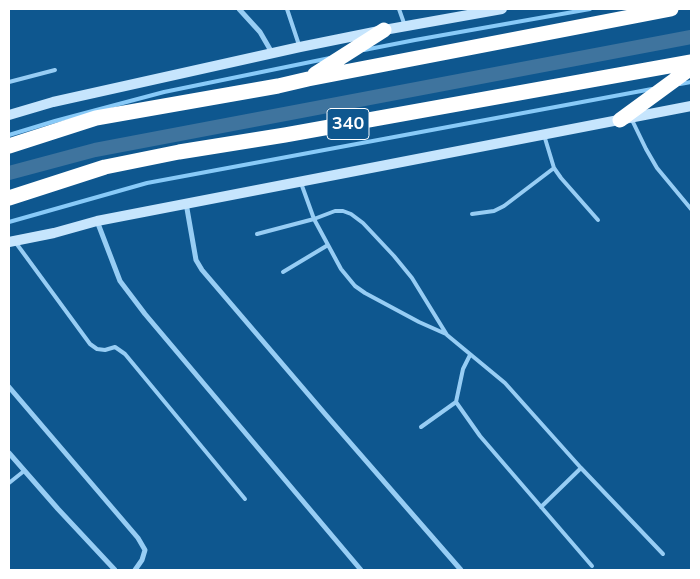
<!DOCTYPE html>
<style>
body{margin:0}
#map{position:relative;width:700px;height:579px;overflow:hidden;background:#0e578f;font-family:Mulish,sans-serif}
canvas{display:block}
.frame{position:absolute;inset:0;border:10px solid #fff;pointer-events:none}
</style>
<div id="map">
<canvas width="700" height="579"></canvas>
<div class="frame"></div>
</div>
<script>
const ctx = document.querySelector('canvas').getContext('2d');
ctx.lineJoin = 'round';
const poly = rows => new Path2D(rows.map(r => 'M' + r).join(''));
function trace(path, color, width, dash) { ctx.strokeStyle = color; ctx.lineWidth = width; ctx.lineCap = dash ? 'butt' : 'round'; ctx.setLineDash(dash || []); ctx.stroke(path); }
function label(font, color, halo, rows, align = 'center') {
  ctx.font = font + ' Mulish,sans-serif'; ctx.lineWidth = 5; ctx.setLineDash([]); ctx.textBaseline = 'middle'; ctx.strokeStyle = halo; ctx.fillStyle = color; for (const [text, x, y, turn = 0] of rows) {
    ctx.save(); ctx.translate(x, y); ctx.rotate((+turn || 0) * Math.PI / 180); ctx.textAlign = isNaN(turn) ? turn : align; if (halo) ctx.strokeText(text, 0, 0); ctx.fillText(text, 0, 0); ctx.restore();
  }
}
const stream = poly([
 [364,50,415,40,590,9],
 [680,84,691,82],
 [9,135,55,121,164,92,330,58],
 [9,222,147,183,652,89]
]);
const canal = poly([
 [9,173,95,150,691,37]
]);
const lane = poly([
 [287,9,299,45],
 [399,9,405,26],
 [9,82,55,70],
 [631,118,646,149,657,168,691,209],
 [544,135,554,168,561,178,598,220],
 [301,183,314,219,341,269,355,286,365,293,419,322,446,334],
 [472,214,494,211,504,206,554,168],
 [257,234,314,219,335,211,343,211,351,214,363,223,394,256,412,278,447,335,505,383,581,468,663,554],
 [16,243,90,344,97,349,105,350,115,347,125,354,245,499],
 [283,272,328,245],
 [470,355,463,369,456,402,480,436,592,566],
 [421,427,456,402],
 [9,483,24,471],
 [541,507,581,468]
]);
const street = poly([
 [239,9,260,32,271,51],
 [186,203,196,260,202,270,326,415,461,570],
 [97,221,120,281,145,314,361,570],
 [9,387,138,538,145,550,142,560,135,570],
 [9,453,58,509,115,570]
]);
const secondary = poly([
 [9,115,53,102,300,47,384,30,502,9],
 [9,242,54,233,97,221,691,106]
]);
const highway = poly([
 [315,74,384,30],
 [620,120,691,68],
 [9,146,96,118,278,86,308,79,671,9],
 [9,198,105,167,179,152,285,135,691,62]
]);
const shields = [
 [348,124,42]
];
const shieldNames = [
 ["340",348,124]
];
trace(stream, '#88caf8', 4);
trace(canal, '#3f749e', 14);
trace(lane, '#97cdf4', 4);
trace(street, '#97cdf4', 5);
trace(secondary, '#c6e5fd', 10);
trace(highway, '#fff', 15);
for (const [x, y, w] of shields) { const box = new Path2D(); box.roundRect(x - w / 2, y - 15.5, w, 31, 4); ctx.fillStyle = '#0e578f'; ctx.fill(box); trace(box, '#fff', 1); }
label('bold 18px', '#fff', null, shieldNames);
</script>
